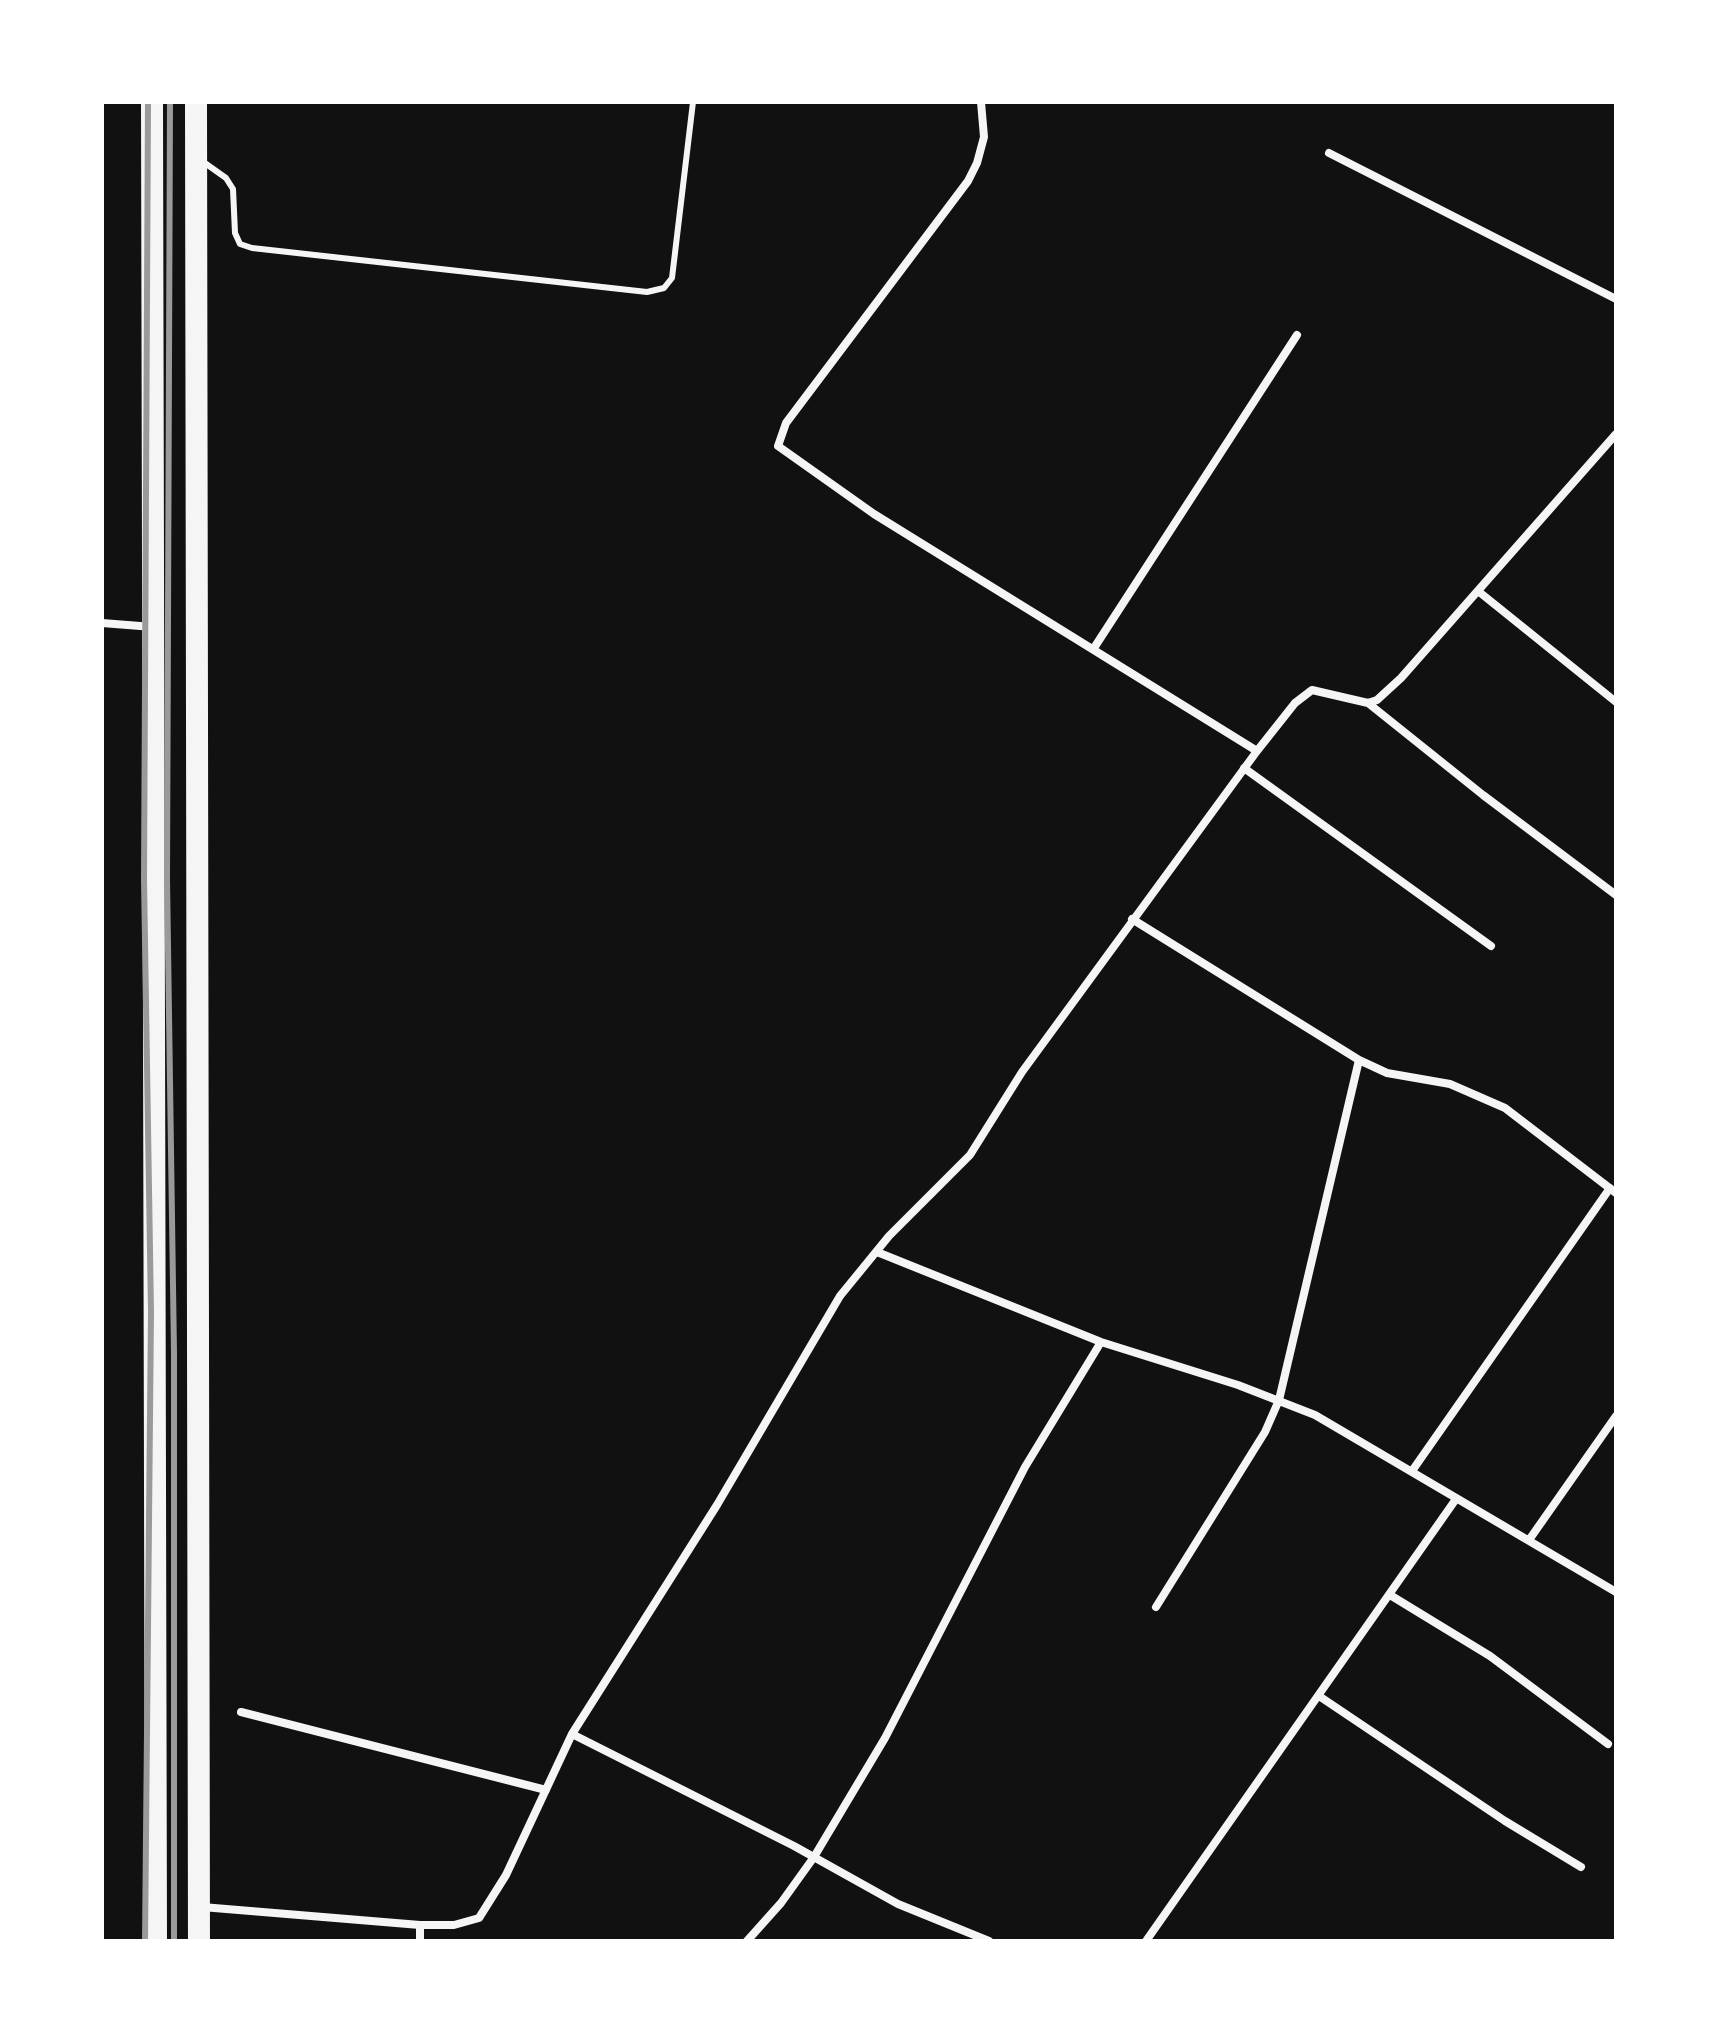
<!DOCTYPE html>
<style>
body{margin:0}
#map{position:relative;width:1718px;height:2043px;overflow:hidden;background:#111;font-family:"Source Sans 3",sans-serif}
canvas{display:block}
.frame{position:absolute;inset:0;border:104px solid #fff;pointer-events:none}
</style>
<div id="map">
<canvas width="1718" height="2043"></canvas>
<div class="frame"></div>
</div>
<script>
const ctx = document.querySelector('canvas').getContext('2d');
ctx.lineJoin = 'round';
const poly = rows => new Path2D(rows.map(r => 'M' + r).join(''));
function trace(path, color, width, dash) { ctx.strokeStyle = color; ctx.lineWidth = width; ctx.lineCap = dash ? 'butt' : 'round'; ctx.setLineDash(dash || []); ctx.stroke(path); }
const service = poly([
 [202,161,226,178,233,189,235,233,240,244,252,248,647,292,664,288,672,278,693,102]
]);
const minor = poly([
 [981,102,984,137,977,163,968,181,786,423,778,446,874,514,1257,751],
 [1329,153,1616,299],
 [1478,591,1616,702],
 [102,623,153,627],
 [1094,648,1297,335],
 [1368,703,1483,795,1616,895],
 [1244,768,1491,946],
 [1132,919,1359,1060],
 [877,1252,1101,1342,1238,1385,1315,1415,1616,1592],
 [1412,1471,1610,1188],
 [1529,1540,1616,1416],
 [1390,1595,1490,1656,1608,1744],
 [1156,1607,1265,1432,1279,1400,1359,1060,1387,1073,1450,1084,1505,1108,1616,1193],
 [1319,1696,1505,1821,1581,1867],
 [241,1712,546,1790],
 [572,1734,794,1846,898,1904,989,1941],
 [202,1907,420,1925,454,1925,479,1918,506,1875,572,1734,717,1505,840,1296,889,1236,970,1155,1022,1072,1257,751,1295,703,1312,690,1368,703,1377,700,1401,678,1616,434],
 [420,1941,420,1925],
 [747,1941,781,1903,814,1857,885,1738,1025,1467,1101,1342],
 [1146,1941,1456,1499]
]);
const trunk = poly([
 [152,102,156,1941],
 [196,102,199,1941]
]);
const rail = poly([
 [170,102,167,878,174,1353,174,1941],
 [145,1941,151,1312,144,879,148,102]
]);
trace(service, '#f5f5f5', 6);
trace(minor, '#f5f5f5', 8);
trace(trunk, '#f5f5f5', 22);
trace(rail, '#9a9a9a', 6);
</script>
